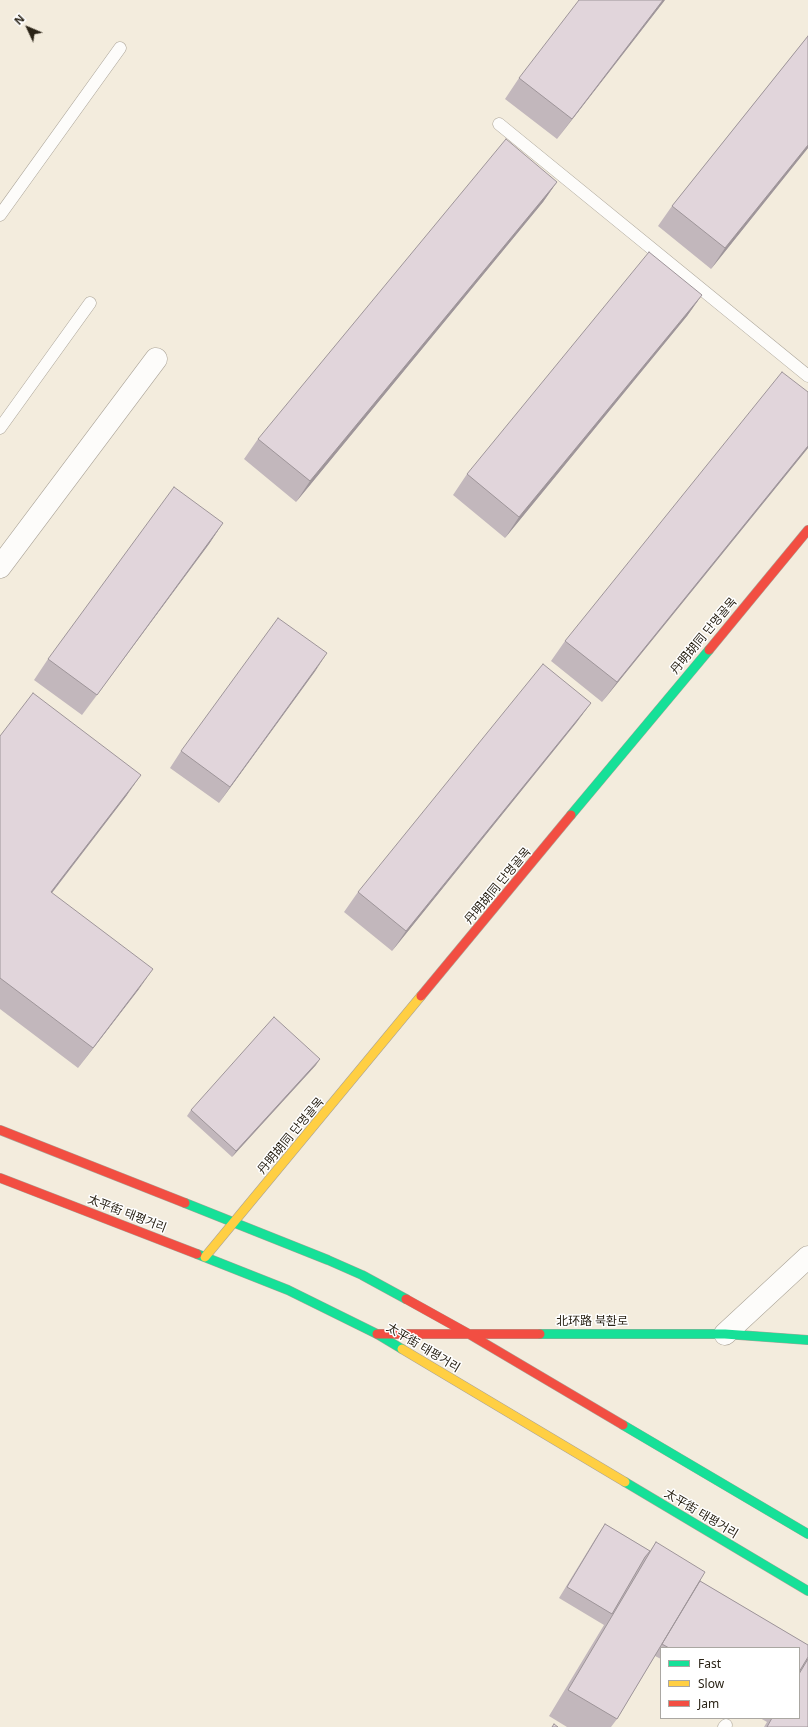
<!DOCTYPE html>
<meta charset="utf-8">
<style>
body{margin:0}
#map{position:relative;width:808px;height:1727px;overflow:hidden;background:#f3ecdd;font-family:"Noto Sans",sans-serif}
canvas{display:block}
.legend{position:absolute;left:660px;top:1647px;width:140px;height:72px;box-sizing:border-box;background:#fff;border:1px solid #aaa7a2;margin:0;padding:5px 7px;list-style:none;font-size:12px;color:#2a2316}
.legend li{display:flex;align-items:center;gap:8px;height:20px}
.legend b{width:20px;border:1px solid #aaa7a2}
.north{position:absolute;left:8px;top:8px;width:40px;height:40px;-webkit-text-stroke:3px #fff;paint-order:stroke;rotate:314deg;font-size:11px;font-weight:700;line-height:16px;text-align:center;color:#2a2316}
.north::after{content:'';display:block;margin:auto;width:14px;height:18px;background:#2a2316;clip-path:polygon(50% 0,100% 100%,50% 72%,0 100%)}
</style>
<div id="map">
<canvas width="808" height="1727"></canvas>
<ul class="legend">
<li><b style="height:5px;background:#16e098"></b>Fast</li>
<li><b style="height:5px;background:#ffcf43"></b>Slow</li>
<li><b style="height:5px;background:#f24e42"></b>Jam</li>
</ul>
<div class="north">N</div>
</div>
<script>
const ctx = document.querySelector('canvas').getContext('2d');
ctx.lineJoin = 'round';
const poly = rows => new Path2D(rows.map(r => 'M' + r).join(''));
function trace(path, color, width, dash) { ctx.strokeStyle = color; ctx.lineWidth = width; ctx.lineCap = dash ? 'butt' : 'round'; ctx.setLineDash(dash || []); ctx.stroke(path); }
function fill(path, color) { ctx.fillStyle = color; ctx.fill(path, 'evenodd'); }
function label(font, color, halo, rows, align = 'center') {
  ctx.font = font + ' "Noto Sans","Noto Sans SC","Noto Sans KR",sans-serif'; ctx.lineWidth = 3; ctx.setLineDash([]); ctx.textBaseline = 'middle'; ctx.strokeStyle = halo; ctx.fillStyle = color; for (const [text, x, y, turn = 0] of rows) {
    ctx.save(); ctx.translate(x, y); ctx.rotate((+turn || 0) * Math.PI / 180); ctx.textAlign = isNaN(turn) ? turn : align; if (halo) ctx.strokeText(text, 0, 0); ctx.fillText(text, 0, 0); ctx.restore();
  }
}
const lane = poly([
 [499,124,808,376],
 [0,215,120,48],
 [0,428,90,303],
 [724,1727,726,1725]
]);
const street = poly([
 [0,567,156,359],
 [725,1334,808,1257]
]);
const fast = poly([
 [571,815,709,650],
 [185,1203,328,1260,362,1275,406,1299],
 [197,1254,288,1290,377,1334,402,1349],
 [540,1334,725,1334,808,1340],
 [623,1425,808,1534],
 [625,1482,808,1591]
]);
const slow = poly([
 [205,1257,421,996],
 [402,1349,625,1482]
]);
const jam = poly([
 [709,650,808,530],
 [421,996,571,815],
 [0,1130,185,1203],
 [0,1178,197,1254],
 [406,1299,469,1334,623,1425],
 [377,1334,540,1334]
]);
const wall = poly([
 [665,0,557,139,505,99,519,78],
 [808,36,808,148,711,269,658,226,672,206],
 [557,182,543,202,296,502,244,459,258,439],
 [702,295,687,316,505,538,453,495,467,474],
 [808,392,808,448,602,702,551,661,565,641],
 [223,523,209,544,82,715,34,680,48,659],
 [316,670,219,803,170,768,181,751],
 [591,703,576,723,392,951,344,912,358,892],
 [0,736,127,795,52,893,139,989,78,1068,0,1009],
 [316,1065,232,1157,187,1116,191,1110],
 [605,1524,650,1551,656,1542,700,1581,808,1645,808,1727,764,1727,767,1722,760,1718,799,1718,799,1648,661,1648,661,1659,655,1656,617,1719,611,1727,567,1727,549,1716,604,1625,559,1598,597,1536]
]);
const shadedWall = poly([
 [663,0,665,0,557,139,572,119],
 [808,145,808,148,711,269,725,248],
 [557,182,543,202,296,502,310,481],
 [702,295,687,316,505,538,519,517],
 [808,446,808,448,602,702,617,682],
 [223,523,209,544,82,715,97,695],
 [327,653,316,670,219,803,230,787],
 [591,703,576,723,392,951,406,931],
 [141,775,127,795,37,912,51,892],
 [153,969,139,989,78,1068,93,1048],
 [320,1059,316,1065,232,1157,236,1151]
]);
const building = poly([
 [579,0,663,0,572,119,519,78,579,0],
 [808,36,808,145,725,248,672,206,808,36],
 [506,139,557,182,310,481,258,439,506,139],
 [649,252,702,295,519,517,467,474,649,252],
 [782,372,808,392,808,446,617,682,565,641,782,372],
 [174,487,223,523,97,695,48,659,174,487],
 [278,618,327,653,230,787,181,751,278,618],
 [543,664,591,703,406,931,358,892,543,664],
 [33,693,141,775,51,892,153,969,93,1048,0,978,0,736,33,693],
 [274,1017,320,1059,236,1151,191,1110,274,1017],
 [605,1524,650,1551,645,1557,612,1614,567,1587,605,1524],
 [656,1542,705,1572,617,1719,568,1690,656,1542],
 [700,1581,808,1645,808,1657,799,1672,799,1648,669,1648,662,1644,700,1581],
 [808,1659,808,1727,767,1727,772,1718,799,1718,799,1674,808,1659],
 [554,1724,558,1727,552,1727,554,1724]
]);
const streetNames = [
 ["丹明胡同 단명골목",704,636,-50],
 ["丹明胡同 단명골목",498,886,-50],
 ["丹明胡同 단명골목",291,1136,-50],
 ["太平街 태평거리",127,1214,21],
 ["北环路 북환로",592,1322],
 ["太平街 태평거리",423,1348,31],
 ["太平街 태평거리",701,1514,31]
];
trace(lane, '#aaa397', 13);
trace(street, '#aaa397', 23);
trace(fast, '#aaa397', 10);
trace(slow, '#aaa397', 10);
trace(jam, '#aaa397', 10);
trace(lane, '#fdfcfa', 12);
trace(street, '#fdfcfa', 22);
trace(fast, '#16e098', 9);
trace(slow, '#ffcf43', 9);
trace(jam, '#f24e42', 9);
fill(wall, '#c2b7bc');
fill(shadedWall, '#9e9599');
fill(building, '#e1d5db');
trace(building, '#9e9599', 1);
label('12px', '#2a2316', '#fff', streetNames);
</script>
